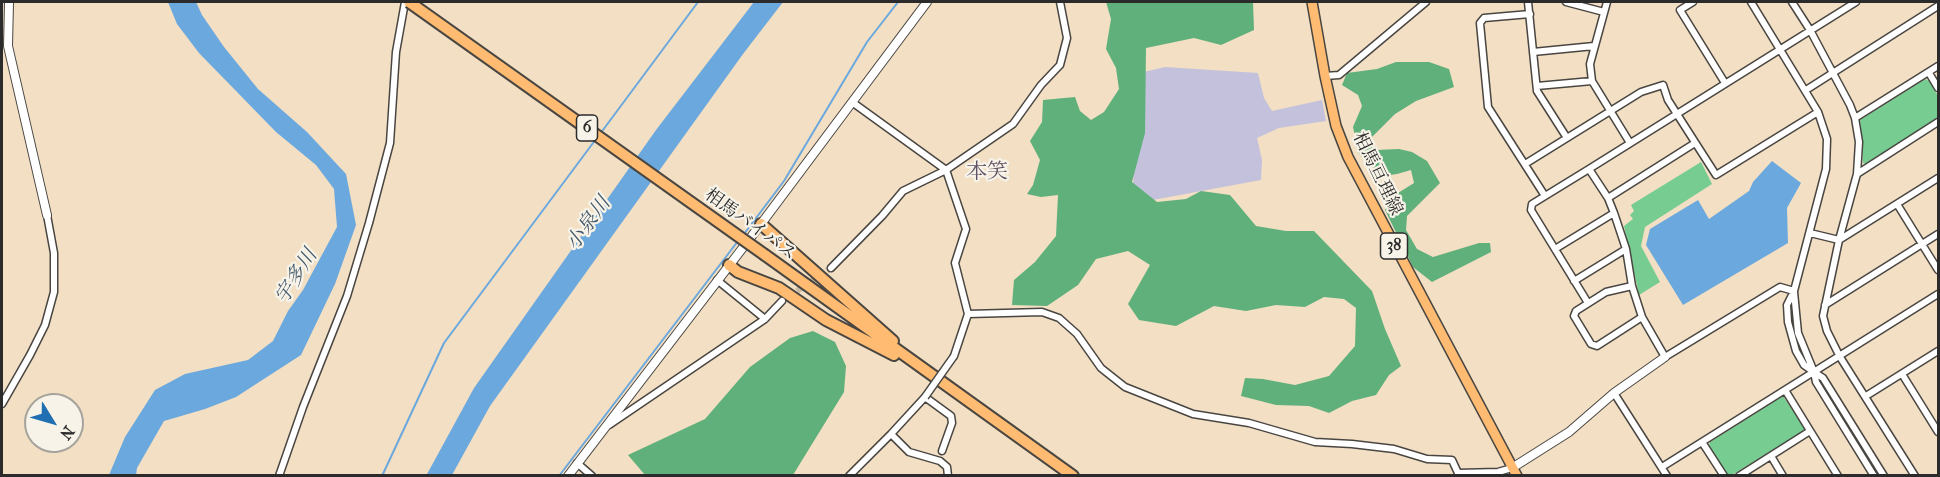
<!DOCTYPE html>
<meta charset="utf-8">
<style>
body{margin:0}
#map{position:relative;width:1940px;height:477px;overflow:hidden;background:#f2dfc4;font-family:"IM FELL French Canon",serif}
canvas{display:block}
.frame{position:absolute;inset:0;border:3px solid #2b2b2b;pointer-events:none}
.north{position:absolute;left:24px;top:393px;width:60px;height:60px;box-sizing:border-box;background:#f7f3e8;border:2px solid #a5a39c;border-radius:50%;rotate:127deg;font-size:16px;font-weight:700;line-height:24px;text-align:center;color:#2b2b2b}
.north::after{content:'';display:block;margin:auto;width:21px;height:27px;background:#1f6fb2;clip-path:polygon(50% 0,100% 100%,50% 72%,0 100%)}
</style>
<div id="map">
<canvas width="1940" height="477"></canvas>
<div class="frame"></div>
<div class="north">N</div>
</div>
<script>
const ctx = document.querySelector('canvas').getContext('2d');
ctx.lineJoin = 'round';
function fill(path, color) { ctx.fillStyle = color; ctx.fill(path, 'evenodd'); }
const poly = rows => new Path2D(rows.map(r => 'M' + r).join(''));
function trace(path, color, width, dash) { ctx.strokeStyle = color; ctx.lineWidth = width; ctx.lineCap = dash ? 'butt' : 'round'; ctx.setLineDash(dash || []); ctx.stroke(path); }
function label(font, color, halo, rows, align = 'center') {
  ctx.font = font + ' "IM FELL French Canon","Noto Serif JP",serif'; ctx.lineWidth = 4.5; ctx.setLineDash([]); ctx.textBaseline = 'middle'; ctx.strokeStyle = halo; ctx.fillStyle = color; for (const [text, x, y, turn = 0] of rows) {
    ctx.save(); ctx.translate(x, y); ctx.rotate((+turn || 0) * Math.PI / 180); ctx.textAlign = isNaN(turn) ? turn : align; if (halo) ctx.strokeText(text, 0, 0); ctx.fillText(text, 0, 0); ctx.restore();
  }
}
const industrial = poly([
 [1165,67,1258,73,1264,98,1272,111,1322,100,1326,121,1279,128,1257,138,1262,160,1261,180,1131,204,1144,72]
]);
const green = poly([
 [1925,79,1929,81,1938,96,1938,118,1866,164,1863,163,1860,120],
 [1701,162,1712,184,1645,227,1641,246,1660,282,1639,295,1624,226,1633,219,1630,215,1634,211,1631,205],
 [1783,396,1804,427,1804,431,1732,475,1727,475,1709,445,1710,442]
]);
const forest = poly([
 [1106,2,1253,2,1254,30,1221,45,1194,38,1146,48,1145,133,1132,182,1157,202,1186,199,1201,191,1230,195,1256,226,1286,231,1314,231,1372,291,1385,329,1401,366,1389,375,1376,395,1352,401,1329,413,1309,406,1276,405,1241,396,1245,378,1263,379,1295,385,1329,376,1355,346,1356,308,1344,299,1324,297,1305,307,1276,305,1246,311,1214,306,1176,326,1139,320,1128,304,1150,265,1128,251,1096,259,1078,285,1047,306,1012,305,1014,280,1035,262,1056,236,1058,195,1041,197,1027,194,1033,185,1040,160,1030,141,1042,122,1043,100,1075,97,1080,111,1091,120,1104,112,1119,89,1116,68,1106,49,1111,19],
 [1396,62,1429,62,1449,69,1454,87,1416,101,1395,114,1371,138,1376,150,1399,149,1412,152,1427,161,1440,183,1407,216,1406,230,1417,249,1433,257,1479,243,1490,243,1491,252,1432,282,1413,267,1385,210,1398,193,1414,183,1411,170,1397,174,1383,176,1359,154,1353,127,1362,106,1358,95,1342,85,1347,73,1377,69],
 [813,331,835,342,846,366,844,392,793,475,645,475,628,455,705,419,750,367,790,338]
]);
const water = poly([
 [168,2,196,2,202,15,224,47,258,89,307,132,346,174,356,225,335,284,301,355,236,397,205,409,164,421,137,468,136,475,109,475,125,437,155,390,185,374,248,360,273,341,288,311,303,290,337,227,334,189,316,165,276,132,199,53,177,24],
 [754,2,783,2,743,54,490,406,452,475,426,476,474,388,656,130],
 [1772,161,1801,183,1787,208,1788,243,1683,305,1646,245,1650,229,1698,200,1709,219,1749,191,1753,182]
]);
const stream = poly([
 [600,134,698,2],
 [744,234,784,181,867,42,898,2],
 [382,476,444,343,596,139],
 [559,476,738,241]
]);
const minorTunnel = poly([
 [782,301,831,268]
]);
const minor = poly([
 [1528,2,1537,91,1567,138],
 [1566,2,1604,12],
 [1607,2,1590,64,1592,81,1630,143],
 [1693,2,1680,10,1725,83],
 [1751,2,1818,112,1827,139,1826,169,1794,291,1787,305,1788,322,1796,351,1804,365,1814,372,1816,382,1874,476],
 [1792,2,1810,30,1850,105,1855,118,1859,142,1857,174,1839,240,1823,316,1827,331,1840,357,1915,476],
 [1530,14,1484,18,1480,23,1488,107,1545,196],
 [1533,52,1594,46],
 [1929,73,1938,88],
 [1325,76,1339,75,1426,2],
 [1537,86,1592,81],
 [1806,90,1938,6],
 [852,102,946,170,966,229,955,263,968,314,954,356],
 [1855,118,1938,66],
 [1525,164,1641,92,1663,85,1668,100,1716,175,1818,112],
 [1857,174,1938,122],
 [1608,198,1695,143],
 [1897,204,1938,270],
 [1810,233,1839,240,1938,178],
 [1555,249,1614,213],
 [831,268,882,216,903,191,946,170,1013,124,1041,85,1060,65,1067,38,1060,2],
 [717,280,765,319],
 [1574,281,1626,249],
 [1632,286,1606,292,1576,311,1574,316,1591,344,1597,346,1642,317],
 [1794,291,1780,287,1665,357,1642,317,1632,286,1626,249,1614,213,1608,198,1589,169,1856,2],
 [1794,292,1798,333,1814,372,1823,378,1884,476],
 [1588,303,1531,210,1532,204,1589,169],
 [1825,305,1938,234],
 [968,314,1042,312,1059,318,1077,334,1101,368,1125,387,1193,414,1249,423,1315,442,1352,444,1394,449,1427,459,1452,460,1458,473,1498,472,1512,468],
 [1902,374,1938,432],
 [1785,390,1838,476],
 [1614,393,1667,476],
 [1866,396,1938,351],
 [2,404,30,355,45,325,54,292,54,253,47,215],
 [609,425,765,319,782,301],
 [891,434,909,452,940,461,947,467,948,476],
 [1702,442,1724,476],
 [1771,456,1783,476],
 [577,463,592,476],
 [1662,467,1938,294],
 [279,476,303,407,347,296,369,223,390,143,396,52,405,2],
 [849,476,891,434,925,397,951,416,952,423,942,451],
 [1739,476,1810,431]
]);
const tertiary = poly([
 [9,2,8,46,47,215],
 [1512,468,1569,432,1614,393,1665,357],
 [568,476,761,224,927,2]
]);
const primary = poly([
 [1312,2,1325,76,1336,126,1348,157,1517,476]
]);
const trunk = poly([
 [761,224,893,341],
 [765,255,1073,476],
 [729,265,738,272,779,288,826,320,894,355]
]);
const minorBridge = poly([
 [925,397,954,356]
]);
const trunkBridge = poly([
 [409,2,765,255]
]);
const shields = [
 [587,128,21],
 [1394,246,27]
];
const shieldNames = [
 ["6",587,128],
 ["38",1394,246]
];
const streetNames = [
 ["相馬亘理線",1377,174,64],
 ["相馬バイパス",750,225,36]
];
const waterNames = [
 ["小泉川",589,224,-54],
 ["宇多川",297,277,-58]
];
const quarterNames = [
 ["本笑",987,173]
];
fill(industrial, '#c3c1db');
fill(green, '#76cc91');
fill(forest, '#60b07b');
fill(water, '#6ba8dd');
trace(stream, '#6ba8dd', 2);
trace(minorTunnel, '#cabba5', 6, [6, 3]);
trace(minor, '#494642', 9);
trace(tertiary, '#494642', 10);
trace(primary, '#494642', 12);
trace(trunk, '#494642', 14);
trace(minor, '#fff', 6);
trace(tertiary, '#fff', 8);
trace(primary, '#ffbb71', 9);
trace(trunk, '#ffbb71', 10);
trace(minorBridge, '#494642', 9, []);
trace(trunkBridge, '#494642', 14, []);
trace(minorBridge, '#fff', 6);
trace(trunkBridge, '#ffbb71', 10);
for (const [x, y, w] of shields) { const box = new Path2D(); box.roundRect(x - w / 2, y - 13, w, 26, 4.5); ctx.fillStyle = '#f7f3e8'; ctx.fill(box); trace(box, '#2b2b2b', 1.5); }
label('bold 16px', '#2b2b2b', null, shieldNames);
label('18px', '#2b2b2b', '#f7f3e8', streetNames);
label('italic 20px', '#415769', '#f7f3e8', waterNames);
label('21px', '#5f5163', '#f7f3e8', quarterNames);
</script>
